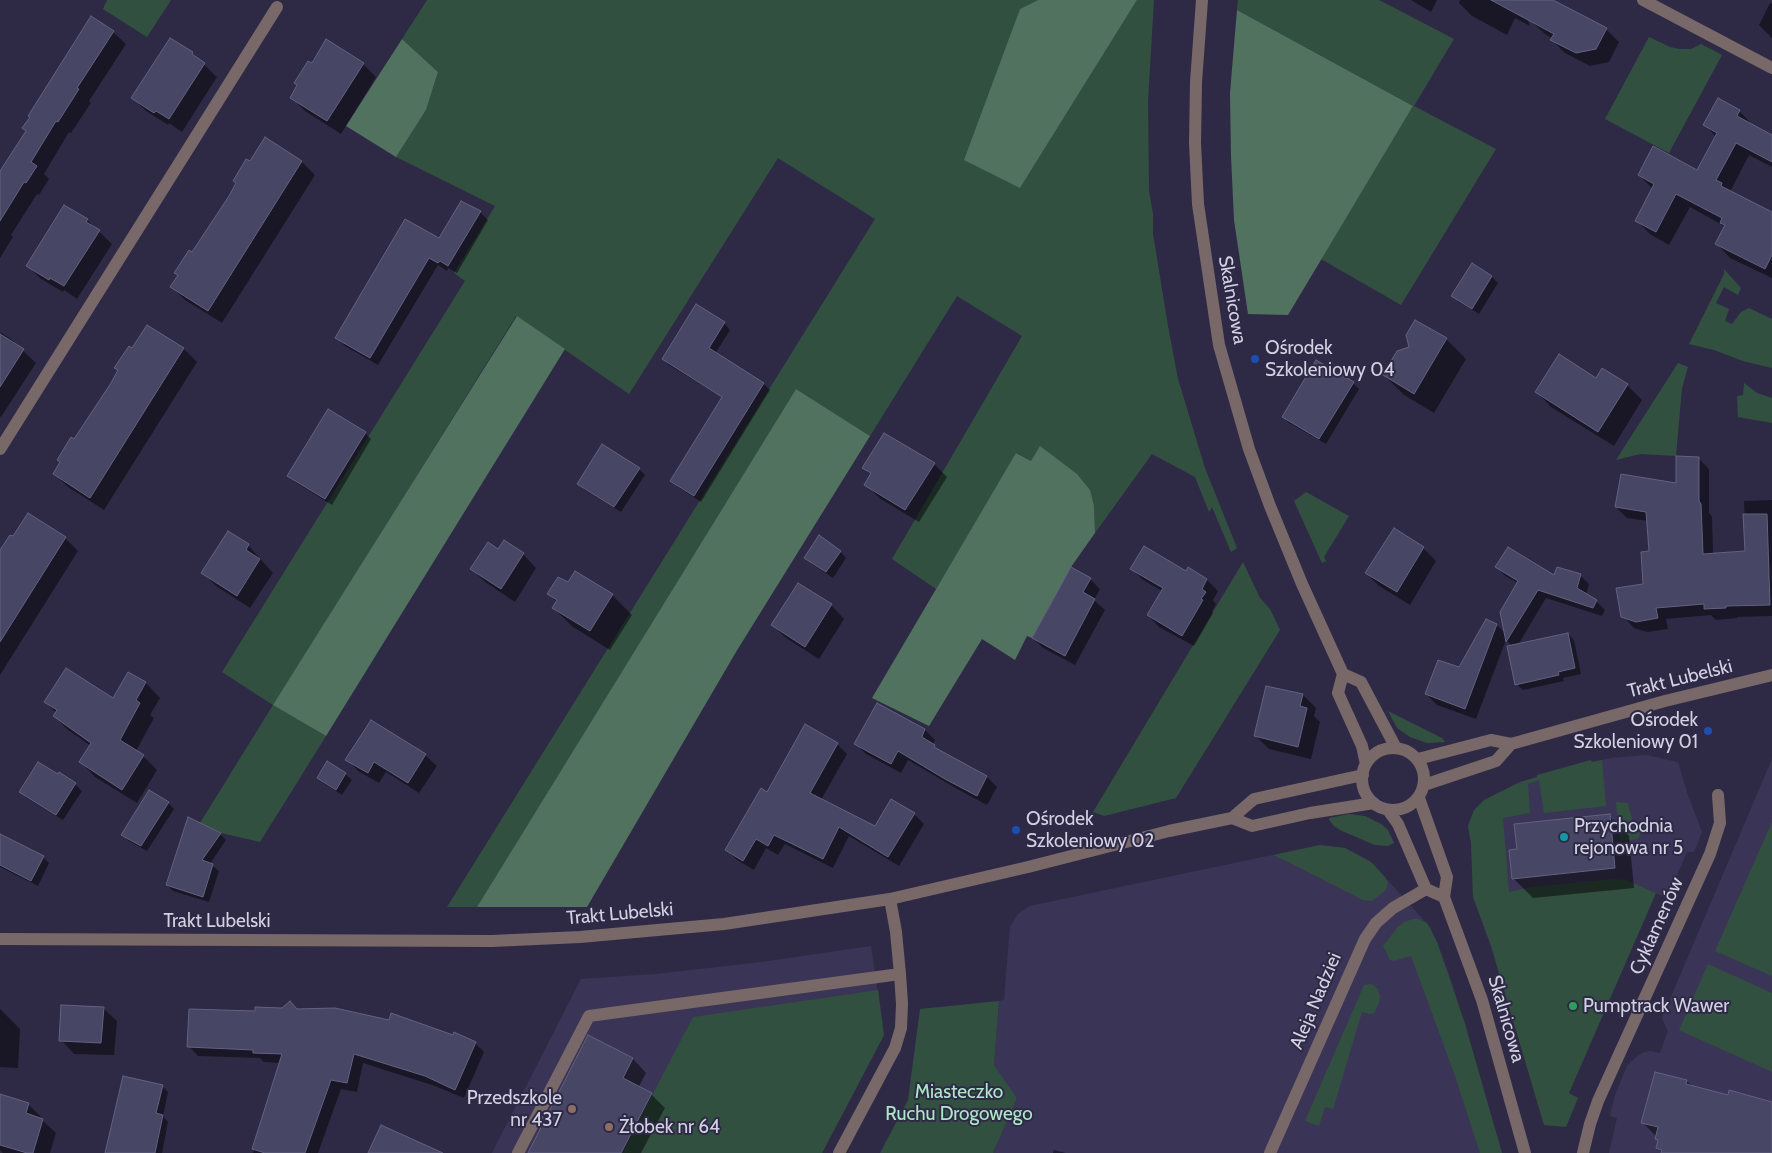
<!DOCTYPE html>
<meta charset="utf-8">
<style>
body{margin:0}
canvas{display:block;background:#2e2a46}
</style>
<canvas width="1772" height="1153"></canvas>
<script>
const ctx = document.querySelector('canvas').getContext('2d');
ctx.lineJoin = 'round';
function fill(path, color) { ctx.fillStyle = color; ctx.fill(path, 'evenodd'); }
const poly = rows => new Path2D(rows.map(r => 'M' + r).join(''));
function trace(path, color, width, dash) { ctx.strokeStyle = color; ctx.lineWidth = width; ctx.lineCap = dash ? 'butt' : 'round'; ctx.setLineDash(dash || []); ctx.stroke(path); }
function label(font, color, halo, rows, align = 'center') {
  ctx.font = font + ' Cabin,sans-serif'; ctx.lineWidth = 4; ctx.setLineDash([]); ctx.textBaseline = 'middle'; ctx.strokeStyle = halo; ctx.fillStyle = color; for (const [text, x, y, turn = 0] of rows) {
    ctx.save(); ctx.translate(x, y); ctx.rotate((+turn || 0) * Math.PI / 180); ctx.textAlign = isNaN(turn) ? turn : align; if (halo) ctx.strokeText(text, 0, 0); ctx.fillText(text, 0, 0); ctx.restore();
  }
}
const built = poly([
 [1646,755,1678,762,1687,793,1702,832,1694,852,1687,852,1667,898,1626,880,1531,887,1502,894,1500,793,1588,763,1612,758],
 [1772,759,1772,1153,1609,1153,1617,1118,1610,1116,1615,1095,1627,1066,1634,1059,1642,1053,1650,1051,1660,1053,1668,1031,1662,1018],
 [1320,845,1345,848,1371,862,1430,927,1437,942,1452,983,1502,1153,993,1153,1017,1098,994,1065,999,1001,1004,1000,1010,927,1018,914,1030,906],
 [871,946,884,1035,822,1153,492,1153,581,979,656,974,762,962]
]);
const green = poly([
 [107,0,171,0,147,37,103,9],
 [427,0,1038,0,1020,9,994,84,1020,188,1137,0,1154,0,1148,101,1149,191,1153,214,1153,234,1168,326,1178,379,1205,468,1237,548,1231,552,1212,507,1209,512,1195,477,1152,454,1095,533,1094,506,1031,461,1017,453,936,589,892,559,1022,336,957,296,870,436,796,389,477,907,447,907,875,219,778,158,629,394,516,316,274,705,326,736,260,842,221,833,200,823,273,705,222,672,465,281,454,273,495,206,396,157,426,110,438,72,402,39],
 [1238,0,1379,0,1454,39,1414,106,1496,149,1401,305,1321,259,1413,106,1237,10],
 [1649,37,1670,47,1679,49,1691,49,1701,44,1722,55,1669,153,1605,119],
 [1724,269,1741,288,1738,295,1724,287,1716,303,1729,309,1725,321,1732,324,1741,312,1749,308,1772,319,1772,368,1743,361,1714,350,1689,344,1724,274],
 [1678,363,1688,367,1682,388,1676,456,1640,454,1616,460],
 [1744,383,1757,393,1772,398,1772,423,1738,417,1737,396,1743,395],
 [1306,492,1349,516,1324,557,1326,561,1322,563,1294,501],
 [1243,562,1260,598,1270,609,1280,630,1176,798,1104,816,1093,812],
 [1388,711,1442,738,1445,742,1427,743,1410,737,1397,728],
 [1591,760,1592,762,1602,760,1606,806,1544,813,1539,780,1528,784,1530,813,1503,818,1509,892,1531,887,1612,879,1626,880,1656,893,1569,1093,1578,1098,1566,1127,1544,1125,1491,946,1473,897,1471,843,1468,826,1474,810,1484,800,1520,782,1537,777,1537,775],
 [1616,802,1628,803,1633,824,1648,822,1649,830,1641,832,1638,839,1620,841],
 [1349,814,1365,816,1381,824,1388,830,1394,843,1388,846,1375,845,1342,831,1334,826,1329,820,1329,818],
 [1772,822,1772,976,1715,951],
 [1320,845,1345,848,1371,862,1385,877,1388,883,1386,890,1372,901,1363,900,1274,855],
 [1413,919,1418,919,1427,923,1437,942,1465,1024,1502,1153,1480,1153,1454,1073,1411,956,1393,961,1390,960,1383,946,1397,928,1404,922],
 [1708,964,1772,993,1772,1072,1679,1030],
 [1371,984,1378,989,1380,997,1379,1003,1374,1013,1370,1014,1362,1012,1333,1109,1325,1107,1319,1126,1305,1121,1364,985],
 [878,990,884,1035,822,1153,622,1153,693,1017],
 [999,1001,994,1065,1017,1098,993,1153,880,1153,908,1100,920,1009]
]);
const forest = poly([
 [1038,0,1137,0,1020,188,964,160,1020,9],
 [1237,10,1413,106,1288,315,1248,314,1234,220,1231,156,1230,93],
 [402,39,438,72,426,110,396,157,346,126],
 [517,316,565,349,326,736,273,705],
 [796,389,870,436,736,652,587,907,477,907],
 [1040,446,1077,474,1090,490,1094,506,1095,533,1071,567,1032,638,1027,636,1015,660,982,639,929,726,872,698,1016,453,1031,461]
]);
const shadow = poly([
 [1411,0,1437,0,1431,12],
 [1460,0,1521,0,1530,26,1515,18,1507,35,1472,16,1459,3],
 [1543,0,1606,29,1619,42,1609,62,1590,66,1565,53,1552,40,1553,39,1545,34,1531,21],
 [1770,3,1772,4,1772,38,1759,25],
 [92,18,113,32,126,44,89,101,91,103,71,133,69,132,44,174,49,179,39,195,37,194,11,235,13,237,0,258,0,174,27,131],
 [192,53,217,77,182,132,169,123,168,125,146,111,133,98],
 [363,64,376,77,341,134,305,111,291,97,312,65],
 [1739,111,1752,124,1752,125,1772,137,1772,167,1749,155,1730,192,1772,213,1772,278,1730,258,1717,244,1726,227,1690,207,1669,245,1650,234,1637,221,1653,189,1639,175,1697,171,1716,137,1705,125],
 [265,139,302,162,315,175,222,323,185,300,172,287],
 [480,212,488,220,457,273,448,268,447,271,438,265,378,365,345,346,336,337,439,240],
 [87,220,112,244,77,299,64,290,63,292,41,279,27,265],
 [1472,265,1492,277,1498,283,1479,314,1459,302,1453,296],
 [724,323,730,330,715,354,764,384,770,390,701,502,678,487,672,481,723,398,669,365,663,359],
 [147,326,184,349,197,362,104,510,68,487,54,474,119,371,116,368,132,349],
 [0,332,12,340,36,363,1,417,0,416],
 [1446,339,1466,359,1434,413,1404,395,1384,375,1411,348],
 [1596,380,1627,385,1642,400,1614,446,1551,407,1537,392],
 [1353,383,1359,389,1326,444,1289,423,1283,417],
 [365,433,371,439,332,505,295,482,289,476],
 [1698,458,1709,469,1709,513,1712,516,1713,554,1746,552,1744,501,1772,500,1772,616,1737,617,1737,618,1716,620,1711,615,1666,619,1668,629,1647,632,1634,628,1623,616,1644,585,1650,552,1648,521,1627,518,1616,507,1678,485],
 [934,464,947,477,919,522,879,498,866,484,872,475,864,467],
 [639,469,645,475,621,512,585,490,578,484],
 [65,538,78,551,0,675,0,552],
 [248,545,273,573,250,608,216,586,203,573],
 [1423,548,1436,561,1410,605,1379,586,1366,573],
 [499,551,523,554,536,568,515,602,485,582,472,569],
 [840,551,846,558,833,578,812,564,806,557],
 [1497,567,1555,576,1580,575,1589,584,1586,595,1596,601,1605,610,1602,616,1546,598,1518,645,1568,634,1574,640,1581,674,1563,678,1564,681,1523,690,1516,684,1512,646,1506,640,1476,719,1437,705,1426,694,1459,669,1497,625,1506,634,1518,583,1505,576],
 [1132,569,1187,573,1189,569,1207,580,1218,591,1213,600,1216,604,1212,611,1213,613,1194,646,1159,627,1148,615,1162,591,1143,580],
 [1090,579,1100,589,1094,600,1105,610,1075,665,1043,648,1033,638],
 [568,584,612,595,632,615,610,650,573,627,553,608,557,602,548,594],
 [831,605,844,619,819,659,786,638,772,625],
 [128,673,146,683,160,698,150,715,154,718,136,751,143,756,157,770,137,803,95,777,81,762,91,746,68,730,54,716,56,713,46,702,113,700],
 [1267,687,1303,695,1316,708,1314,716,1320,722,1311,759,1269,749,1256,736],
 [877,705,925,730,935,740,932,745,939,750,987,777,997,787,987,805,957,789,908,760,901,773,866,754,856,744],
 [371,721,425,755,437,766,419,793,386,772,379,783,358,771,347,759],
 [837,744,847,754,821,800,876,828,914,814,924,824,899,866,849,836,833,868,785,844,778,855,766,848,754,870,737,860,727,850,767,793],
 [60,774,75,784,82,791,63,820,27,798,20,792],
 [345,774,352,780,342,795,325,784,318,778],
 [168,803,174,809,147,851,129,841,123,835],
 [1609,816,1629,836,1634,888,1533,898,1513,878,1518,850],
 [220,834,226,840,210,864,219,871,209,902,173,891,167,885],
 [0,846,43,857,49,863,38,886,0,867],
 [103,1008,117,1021,114,1055,74,1054,61,1040],
 [0,1009,20,1029,18,1068,0,1067],
 [297,1010,475,1043,484,1052,464,1098,435,1086,363,1063,357,1092,341,1089,318,1153,253,1153,281,1063,264,1062,260,1058,198,1056,189,1046,256,1012],
 [589,1037,633,1059,646,1073,638,1088,651,1094,665,1108,641,1153,530,1153],
 [1687,1081,1693,1087,1729,1096,1772,1103,1772,1153,1663,1153,1658,1148,1659,1141,1657,1137,1643,1123],
 [162,1086,168,1092,163,1116,168,1122,162,1153,107,1153],
 [28,1104,41,1117,41,1119,56,1133,50,1153,3,1153,0,1150,0,1115],
 [1054,1150,1066,1153,1053,1153]
]);
const building = poly([
 [1491,0,1553,0,1607,28,1596,49,1576,53,1550,40,1554,34,1491,0],
 [91,16,114,31,77,88,79,89,58,122,56,121,31,162,37,166,26,183,24,182,0,221,0,171,26,131,22,128,30,117,28,116,91,16],
 [170,38,193,52,192,54,205,63,169,119,156,111,154,113,131,98,170,38],
 [326,39,364,63,327,121,290,98,297,85,294,83,308,61,312,63,326,39],
 [1718,98,1740,110,1737,116,1772,135,1772,162,1736,143,1716,180,1722,183,1721,186,1772,212,1772,255,1765,269,1715,244,1725,225,1720,223,1722,218,1676,194,1656,232,1635,221,1654,184,1638,175,1653,146,1697,170,1717,133,1703,125,1718,98],
 [265,137,302,161,208,311,170,287,178,275,174,273,189,250,192,252,229,196,236,183,233,181,246,159,250,161,265,137],
 [461,201,481,211,448,266,440,261,438,263,429,258,370,358,335,338,405,219,439,238,461,201],
 [64,205,88,219,86,222,100,230,64,286,50,278,49,280,26,266,64,205],
 [1472,263,1492,276,1472,309,1451,296,1472,263],
 [696,304,725,322,709,348,764,383,694,496,670,481,722,397,662,359,696,304],
 [1415,320,1447,338,1414,394,1383,375,1397,351,1409,347,1406,335,1415,320],
 [147,325,184,348,90,498,53,474,60,462,57,460,71,437,74,439,111,383,118,370,114,368,129,346,132,348,147,325],
 [0,334,24,349,0,387,0,334],
 [1559,354,1596,378,1602,368,1628,384,1598,432,1535,392,1559,354],
 [1316,360,1354,382,1319,439,1282,417,1316,360],
 [328,409,366,432,325,499,287,476,328,409],
 [884,433,935,463,905,510,864,485,871,473,862,468,884,433],
 [602,444,640,468,614,507,577,484,602,444],
 [1676,456,1699,457,1699,501,1701,504,1703,554,1745,551,1743,514,1767,514,1770,605,1726,606,1726,608,1704,609,1704,604,1656,608,1658,618,1636,622,1621,617,1616,588,1643,584,1641,552,1649,551,1646,512,1615,507,1621,474,1676,483,1676,456],
 [28,513,66,537,0,642,0,550,10,535,13,536,28,513],
 [1394,528,1424,547,1397,592,1365,573,1394,528],
 [228,531,249,544,246,550,260,559,237,596,201,573,228,531],
 [819,535,841,551,826,572,804,558,819,535],
 [504,540,524,553,501,589,470,569,488,542,498,549,504,540],
 [1144,546,1186,571,1188,567,1207,579,1202,589,1206,592,1201,599,1203,600,1182,636,1147,615,1163,588,1130,569,1144,546],
 [1508,547,1554,575,1557,567,1581,574,1577,588,1597,600,1593,608,1538,590,1506,642,1500,612,1518,581,1495,567,1508,547],
 [1071,567,1091,578,1083,592,1095,599,1065,656,1032,638,1071,567],
 [575,571,613,594,590,631,552,608,557,600,547,594,558,577,568,582,575,571],
 [798,583,832,604,805,647,771,625,798,583],
 [1486,619,1497,624,1465,709,1425,694,1438,660,1459,667,1486,619],
 [1568,633,1575,668,1558,672,1559,675,1515,685,1507,646,1568,633],
 [66,668,113,698,128,672,146,682,136,700,140,703,120,740,144,755,122,790,79,762,91,743,53,716,57,710,44,702,66,668],
 [1266,686,1303,694,1300,706,1307,708,1298,747,1254,736,1266,686],
 [877,703,925,729,922,737,935,745,934,747,987,776,977,796,945,779,898,751,891,764,854,744,877,703],
 [371,720,426,754,408,783,374,762,368,773,345,760,371,720],
 [805,724,838,743,810,793,875,826,891,799,915,813,888,857,839,827,823,859,774,835,768,846,756,839,743,861,725,850,761,788,767,792,805,724],
 [327,761,346,773,336,790,317,778,327,761],
 [38,762,58,774,59,772,76,783,56,815,19,792,38,762],
 [149,790,169,802,141,846,121,835,149,790],
 [1610,814,1615,868,1512,879,1509,850,1517,849,1514,824,1610,814],
 [188,817,221,833,202,860,213,864,203,897,166,885,188,817],
 [0,834,44,856,31,881,0,865,0,834],
 [290,1001,297,1009,335,1008,389,1020,391,1013,453,1035,454,1032,476,1042,455,1090,425,1076,354,1054,347,1083,331,1080,305,1153,265,1153,252,1149,282,1054,253,1053,253,1050,187,1047,189,1009,255,1011,255,1007,282,1008,290,1001],
 [61,1005,104,1007,101,1043,59,1041,61,1005],
 [588,1035,633,1058,623,1078,652,1093,621,1153,528,1153,588,1035],
 [1655,1072,1687,1080,1686,1084,1728,1095,1729,1090,1772,1102,1772,1153,1661,1153,1662,1150,1656,1148,1658,1140,1655,1139,1658,1127,1641,1123,1655,1072],
 [123,1076,163,1085,156,1113,163,1115,155,1153,105,1153,123,1076],
 [0,1094,29,1103,26,1113,43,1119,33,1153,27,1153,0,1145,0,1094],
 [381,1125,443,1153,368,1153,381,1125]
]);
const minor = poly([
 [1202,0,1196,82,1195,143,1198,204,1219,345,1249,449,1270,506,1302,584,1343,674,1338,693,1362,746,1366,764],
 [1643,0,1772,68],
 [0,449,277,7],
 [1343,674,1361,682,1396,748],
 '1362 779a31 31 0 1 1 62 0a31 31 0 1 1-62 0Z',
 [1418,759,1491,740,1511,744,1665,701,1772,675],
 [1424,785,1496,761,1511,744],
 [1419,798,1447,877,1444,897,1482,1000,1525,1153],
 [1388,810,1398,824,1426,889,1444,897],
 [1232,818,1252,826,1310,813,1374,803],
 [0,939,492,941,580,937,724,924,890,899,1028,867,1169,831,1232,818,1254,799,1363,775],
 [518,1153,589,1016,900,974],
 [839,1153,895,1048,901,1028,902,1004,900,974,896,932,890,899],
 [1270,1153,1365,939,1376,923,1393,908,1426,889],
 [1583,1153,1590,1124,1598,1101,1710,854,1720,823,1718,795]
]);
const markers = [
 [1255,359,5,"#1a4fb4"],
 [1708,731,5,"#1a4fb4"],
 [1016,830,5,"#1a4fb4"],
 [1564,837,5,"#0f9aa8"],
 [1573,1006,5,"#2e9e5b"],
 [572,1109,5,"#8d6e63"],
 [609,1127,5,"#8d6e63"]
];
const streetNames = [
 ["Skalnicowa",1232,300,80],
 ["Trakt Lubelski",1680,679,-14],
 ["Trakt Lubelski",620,914,-5],
 ["Trakt Lubelski",217,921],
 ["Cyklamenów",1657,926,-66],
 ["Aleja Nadziei",1316,1001,-67],
 ["Skalnicowa",1506,1019,74]
];
const poiNames = [
 ["Ośrodek",1265,348],
 ["Szkoleniowy 04",1265,370],
 ["Ośrodek",1698,720,"right"],
 ["Szkoleniowy 01",1698,742,"right"],
 ["Ośrodek",1026,819],
 ["Szkoleniowy 02",1026,841],
 ["Przychodnia",1574,826],
 ["rejonowa nr 5",1574,848],
 ["Pumptrack Wawer",1583,1006],
 ["Przedszkole",562,1098,"right"],
 ["nr 437",562,1120,"right"],
 ["Żłobek nr 64",619,1127]
];
const parkNames = [
 ["Miasteczko",959,1092],
 ["Ruchu Drogowego",959,1114]
];
fill(built, '#3a3556');
fill(green, '#325040');
fill(forest, '#527260');
fill(shadow, '#0007');
fill(building, '#474664');
trace(building, '#626180', 1);
trace(minor, '#796868', 12);
for (const [x, y, r, color] of markers) { const dot = new Path2D(); dot.arc(x, y, r, 0, 2 * Math.PI); ctx.fillStyle = color; ctx.fill(dot); trace(dot, '#2e2a46', 2); }
label('19px', '#d2d0e2', '#2e2a46', streetNames);
label('19px', '#d2d0e2', '#2e2a46', poiNames, 'left');
label('19px', '#ace8c6', '#2e2a46', parkNames);
</script>
